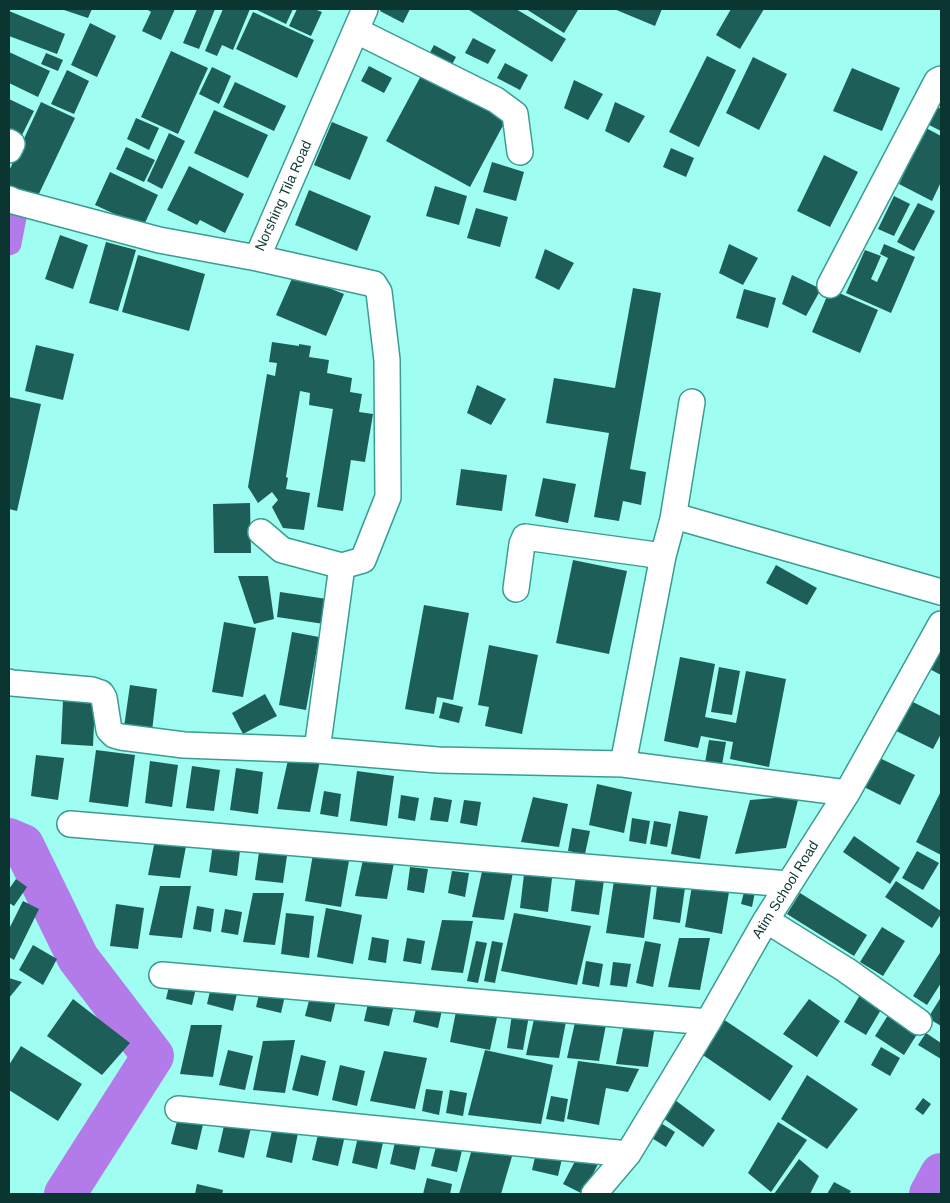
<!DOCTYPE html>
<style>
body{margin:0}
#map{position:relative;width:950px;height:1203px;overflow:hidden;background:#a0fdf2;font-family:Helvetica,sans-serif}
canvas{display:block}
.frame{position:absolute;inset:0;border:10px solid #0b3531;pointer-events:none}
</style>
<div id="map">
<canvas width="950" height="1203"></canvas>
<div class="frame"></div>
</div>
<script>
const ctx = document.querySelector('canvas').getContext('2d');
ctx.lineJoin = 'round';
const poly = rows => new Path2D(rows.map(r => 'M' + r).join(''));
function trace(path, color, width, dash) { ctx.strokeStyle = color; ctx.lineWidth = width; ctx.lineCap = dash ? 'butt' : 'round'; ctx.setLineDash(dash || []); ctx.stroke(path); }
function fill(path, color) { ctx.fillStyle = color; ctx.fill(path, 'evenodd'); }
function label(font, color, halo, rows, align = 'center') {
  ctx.font = font + ' Helvetica,sans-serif'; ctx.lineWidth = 5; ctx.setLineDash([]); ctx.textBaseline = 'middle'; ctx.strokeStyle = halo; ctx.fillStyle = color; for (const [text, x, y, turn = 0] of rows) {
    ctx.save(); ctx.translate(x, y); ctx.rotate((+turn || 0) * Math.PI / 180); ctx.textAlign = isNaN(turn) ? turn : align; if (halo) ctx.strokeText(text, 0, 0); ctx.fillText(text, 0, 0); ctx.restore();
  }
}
const canal = poly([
 [9,206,15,212,9,243]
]);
const river = poly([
 [9,839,23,845,78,958,153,1056,65,1194],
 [930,1194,941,1174]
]);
const building = poly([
 [61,9,92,9,88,18],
 [149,9,175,9,161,40,142,31,151,12,148,10],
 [197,9,215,9,199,49,183,43],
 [223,9,250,9,233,50,222,45,217,56,205,51],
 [255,9,293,9,286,24],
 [297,9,314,9,322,12,311,36,289,26],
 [381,9,410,9,403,23,380,11],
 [470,9,516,9,566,39,552,62,469,10],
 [526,9,576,9,578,10,564,33],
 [614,9,662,9,655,26],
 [731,9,764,9,740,49,716,35],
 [9,11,65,34,57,54,9,36],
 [253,12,314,40,297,78,236,49],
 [90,23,116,36,97,77,71,65],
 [473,38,496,50,488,64,465,53],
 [434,45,456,57,448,72,426,60],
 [171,51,208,68,178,134,141,117],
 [9,52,50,71,38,97,9,83],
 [46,53,63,60,58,71,41,64],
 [707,56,736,70,699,147,669,132],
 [753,57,787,74,759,130,726,113],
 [505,63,528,75,520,90,497,78],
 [369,66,392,78,384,93,361,81],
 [212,67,231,76,219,104,199,94],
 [852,68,900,88,882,131,833,111],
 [67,70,89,81,74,114,51,104],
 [423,72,507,118,470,187,386,141],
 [574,80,603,94,588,120,564,108],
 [235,82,286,106,274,131,223,107],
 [9,99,34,111,22,135,9,129],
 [41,102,75,118,36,200,9,186,9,171],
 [615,102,645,116,629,143,605,131],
 [936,106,941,109,941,131,927,124],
 [214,110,268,135,248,178,194,153],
 [136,118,159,128,149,150,127,139],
 [332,122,368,137,350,180,314,165],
 [926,128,941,136,941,182,932,201,899,184],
 [169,133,185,141,162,189,147,181],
 [126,147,155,160,144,182,116,169],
 [671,148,694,158,686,177,663,167],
 [824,155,858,172,830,227,797,211],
 [492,162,524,172,516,201,483,192],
 [189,166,244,194,225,233,200,220,197,225,167,210],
 [110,172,158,195,143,227,95,205],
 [435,186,467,196,459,225,426,216],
 [309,190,371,216,357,251,295,225],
 [894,196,910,204,894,236,878,229],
 [918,203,935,211,914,251,897,242],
 [476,208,508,217,500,247,467,238],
 [60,235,88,245,73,289,45,279],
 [106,242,136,250,118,311,89,303],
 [729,244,758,258,743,285,719,273],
 [884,244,915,257,891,313,846,293,865,250,881,256,871,279,877,282,888,258,880,254],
 [545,249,574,263,559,290,535,278],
 [138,255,205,274,189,331,122,312],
 [294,274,344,294,326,336,276,315],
 [792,275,821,289,806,316,782,304],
 [633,288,661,293,630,469,646,472,641,505,623,501,619,521,594,517,609,433,546,423,554,378,615,388],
 [744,289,776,298,768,328,736,318],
 [830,289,878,310,860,353,812,332],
 [272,342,299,346,299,344,311,346,309,357,329,360,327,373,352,378,350,392,362,394,359,412,373,414,365,462,351,460,343,511,317,507,333,409,309,405,310,393,300,391,286,477,288,478,286,489,310,493,304,530,283,528,272,507,278,500,272,492,258,503,248,487,267,374,275,376,277,363,269,362],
 [36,345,74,354,63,400,25,391],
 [477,385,506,399,491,425,467,413],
 [9,397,41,404,17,511,9,509],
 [461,469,507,475,502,511,456,505],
 [543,478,576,484,568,523,535,516],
 [250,503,251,553,214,553,213,504],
 [573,560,627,571,609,654,556,643],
 [776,565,817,588,807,605,766,583],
 [238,576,268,576,274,619,254,624],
 [280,592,327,599,324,624,277,617],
 [424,605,469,613,453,700,437,697,434,714,405,709],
 [224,622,256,628,243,697,212,692],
 [292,632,319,637,306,710,279,705],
 [941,637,941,675,920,664],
 [489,645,538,655,522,734,485,726,489,707,478,705],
 [680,657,715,664,705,717,736,723,746,671,786,679,769,767,730,759,733,742,701,736,698,748,664,741],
 [719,667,740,671,732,715,711,712],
 [130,685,157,689,152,731,124,727],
 [265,694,277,716,243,734,232,713],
 [899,695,941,716,941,734,933,749,884,725],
 [63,700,95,701,93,746,61,744],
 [443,702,463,707,459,723,439,718],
 [709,740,726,742,722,765,705,763],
 [96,750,135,755,128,807,89,802],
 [865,751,915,775,900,805,850,780],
 [36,755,64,758,58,800,31,796],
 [288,760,320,760,310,812,277,809],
 [150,761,178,765,172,807,145,803],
 [192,766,220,770,214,811,186,808],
 [236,768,263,772,258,814,230,810],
 [357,771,394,776,387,826,350,821],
 [597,784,632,792,624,833,589,825],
 [324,791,341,794,338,817,320,814],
 [941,791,941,855,916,842],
 [401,795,419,798,415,821,398,818],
 [799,796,786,848,735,854,750,800],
 [434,797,452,800,448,822,430,820],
 [533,797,568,804,559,847,521,842],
 [464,800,481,802,477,826,460,823],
 [679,811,708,816,700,859,671,854],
 [632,818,650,821,646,844,629,841],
 [654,821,671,824,667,847,650,844],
 [158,825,190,825,180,878,148,875],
 [572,828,590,831,585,854,568,851],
 [215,830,242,834,237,876,209,872],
 [854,836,900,868,890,884,843,852],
 [261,838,289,842,283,883,255,880],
 [366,846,397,847,387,899,355,896],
 [314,848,350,855,341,907,305,901],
 [917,851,939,863,923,890,902,878],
 [525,866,553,870,548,912,520,908],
 [410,867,428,869,424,893,407,890],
 [483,867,514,867,504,920,472,917],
 [577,869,605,873,599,915,571,911],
 [452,871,469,873,465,897,448,893],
 [615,874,652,880,644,938,606,933],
 [694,874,731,880,722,934,685,927],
 [658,878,686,881,680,923,653,919],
 [16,879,27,887,14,906,9,903,9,889],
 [747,880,757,882,752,907,741,904],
 [896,881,941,911,941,914,932,928,885,897],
 [160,886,191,886,182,938,149,935],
 [253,893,284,893,275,945,243,942],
 [800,893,867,935,854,956,787,914],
 [23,901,39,909,14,960,9,957,9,929],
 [116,904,144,908,138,949,110,946],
 [197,906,214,909,211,932,193,929],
 [326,908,362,915,353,964,317,957],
 [225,909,242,912,238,935,221,932],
 [286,913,314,916,309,958,281,954],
 [514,913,591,926,577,985,501,971],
 [442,920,473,921,463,973,431,970],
 [882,927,905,941,883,976,860,962],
 [372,937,389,940,386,963,368,960],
 [407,938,425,941,421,964,403,961],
 [679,938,710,938,700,990,668,987],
 [476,941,487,943,478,983,467,981],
 [492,941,503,943,495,983,484,981],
 [645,941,661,944,653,987,636,983],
 [33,945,57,959,43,985,19,970],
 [941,951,941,983,927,1005,913,996],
 [586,961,603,964,599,987,582,984],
 [613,962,631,964,627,987,610,985],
 [174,965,200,971,192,1005,166,999],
 [215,970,241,976,233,1011,207,1004],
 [264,972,289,978,281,1013,256,1007],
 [9,978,22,982,9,998],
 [314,981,339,988,331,1022,305,1016],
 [372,986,397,992,389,1026,364,1021],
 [421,987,446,993,438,1028,413,1022],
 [460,991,501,999,490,1050,450,1042],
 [860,995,882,1008,866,1035,844,1022],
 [941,997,941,1026,928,1018],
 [532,998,523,1050,507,1048,514,1001],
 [73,999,130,1043,102,1075,47,1036],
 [809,999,840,1021,817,1057,783,1034],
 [537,1006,569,1006,559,1058,526,1055],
 [578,1009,609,1009,599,1061,567,1058],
 [890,1012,919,1031,904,1055,875,1036],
 [626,1014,657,1014,648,1067,616,1064],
 [723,1019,793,1066,770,1101,700,1053],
 [191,1025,222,1025,213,1077,180,1074],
 [926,1033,941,1043,941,1059,918,1045],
 [295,1040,285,1093,253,1090,263,1041],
 [21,1046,82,1084,58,1121,9,1090,9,1065],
 [881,1047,900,1058,890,1076,871,1065],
 [228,1050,253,1056,245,1090,219,1085],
 [485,1050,553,1065,541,1124,468,1115],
 [384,1051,427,1058,415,1109,370,1101],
 [301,1055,326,1061,318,1096,292,1090],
 [578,1061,639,1069,628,1092,606,1088,599,1125,567,1119],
 [340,1065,365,1071,357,1106,332,1100],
 [807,1075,858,1109,827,1149,781,1119],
 [426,1089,443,1091,439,1115,422,1111],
 [450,1090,467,1093,463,1116,446,1113],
 [551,1096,568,1099,564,1122,546,1119],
 [923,1098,931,1104,923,1115,915,1109],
 [675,1100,715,1130,703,1147,663,1118],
 [180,1110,205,1116,197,1150,171,1144],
 [226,1117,252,1123,244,1158,218,1152],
 [656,1120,675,1132,666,1147,647,1135],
 [274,1122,299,1128,292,1163,266,1157],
 [778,1122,807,1140,771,1192,748,1173],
 [320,1126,346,1131,338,1166,312,1160],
 [360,1128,385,1134,377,1169,352,1163],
 [398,1129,423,1135,415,1170,390,1164],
 [440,1131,465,1137,457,1172,431,1166],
 [540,1136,566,1141,558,1176,532,1170],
 [582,1148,601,1158,583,1194,563,1184],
 [472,1149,513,1153,501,1194,459,1194],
 [799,1159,819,1176,810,1194,774,1194],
 [427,1178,452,1184,450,1194,423,1194],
 [834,1182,851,1191,849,1194,827,1194],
 [197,1184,223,1190,222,1194,195,1194]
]);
const minor = poly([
 [357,31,496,100,515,114,520,152],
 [9,142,12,144,9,150],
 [9,199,13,201,159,240,257,258,365,9],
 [257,258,374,284,379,292,387,360,388,497,363,560,342,566],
 [830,285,937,81,941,79],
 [673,519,692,402],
 [261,532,282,550,342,566,317,750],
 [516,589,522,544,525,537,663,556],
 [9,682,12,683,92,690,101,693,104,698,109,730,114,735,121,737,184,745,317,750,438,760,623,764,847,793],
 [623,764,663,556,673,519,678,517,941,592],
 [70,824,788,884],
 [766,920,846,970,919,1022],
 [162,975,708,1022],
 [178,1109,628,1154],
 [594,1194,628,1154,708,1022,766,920,847,793,941,624]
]);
const streetNames = [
 ["Norshing Tila Road",284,196,-66],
 ["Atim School Road",786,890,-58]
];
trace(canal, '#b37be9', 25);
trace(river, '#b37be9', 42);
fill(building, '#1d5e58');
trace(minor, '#3b9c92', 28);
trace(minor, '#fff', 25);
label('14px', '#0b3531', '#fff', streetNames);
</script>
